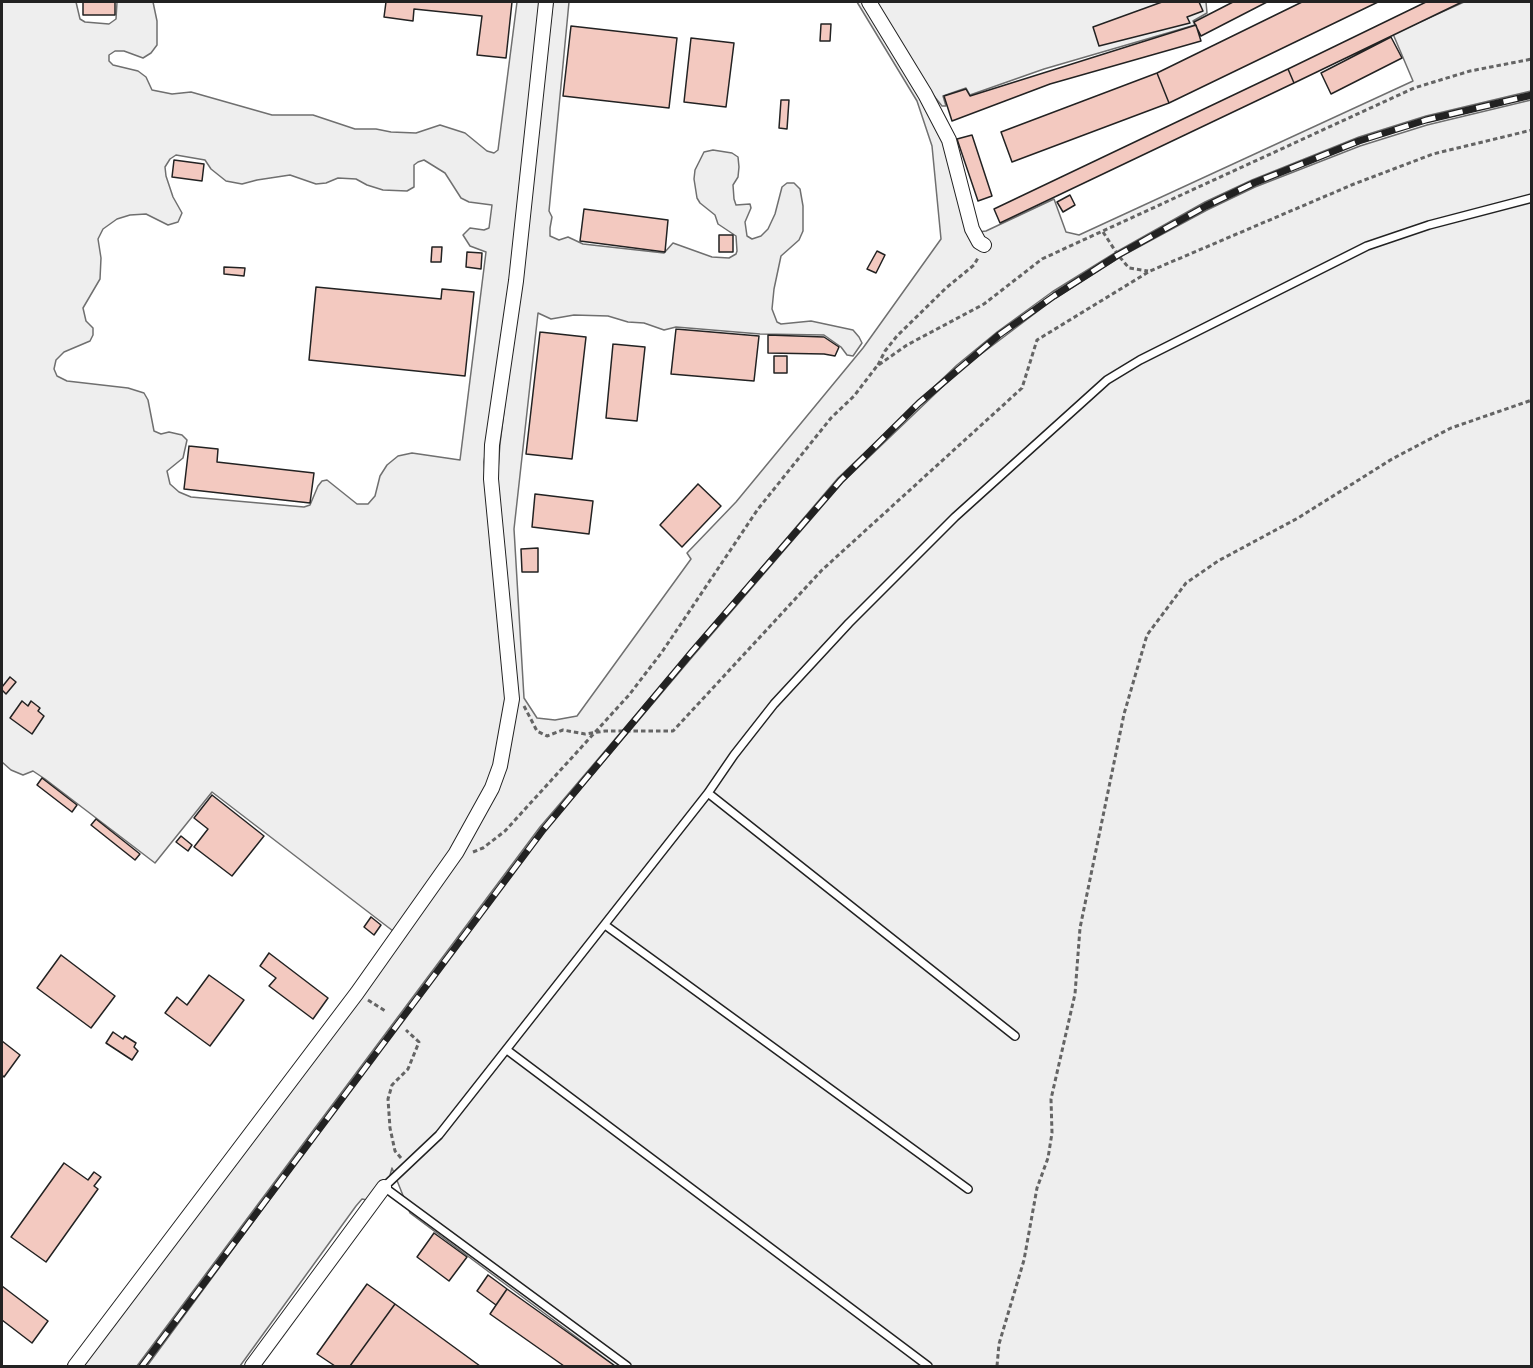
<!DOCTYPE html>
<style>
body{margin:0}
#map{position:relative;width:1533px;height:1368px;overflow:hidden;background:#fff;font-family:"Nunito Sans",sans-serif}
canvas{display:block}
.frame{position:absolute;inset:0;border:3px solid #222;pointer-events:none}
</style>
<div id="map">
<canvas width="1533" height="1368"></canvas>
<div class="frame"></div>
</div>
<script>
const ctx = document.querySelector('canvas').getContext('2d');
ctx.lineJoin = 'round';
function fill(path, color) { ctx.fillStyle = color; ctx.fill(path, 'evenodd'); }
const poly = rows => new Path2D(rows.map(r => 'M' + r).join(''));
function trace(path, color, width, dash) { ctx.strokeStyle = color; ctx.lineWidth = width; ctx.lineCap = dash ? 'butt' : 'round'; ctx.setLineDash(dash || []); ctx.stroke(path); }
const green = poly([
 [2,2,76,2,80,19,85,22,109,24,116,19,117,2,153,2,157,21,157,45,151,53,143,58,124,51,115,51,109,55,109,61,113,65,138,71,146,77,152,90,172,94,191,92,272,115,313,115,355,129,376,129,391,132,416,133,440,125,465,133,487,151,494,153,498,150,517,2,540,2,510,281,484,462,506,699,494,764,486,786,448,856,393,931,212,792,155,863,45,779,33,771,23,775,11,770,2,762,2,2],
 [176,155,205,160,211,169,226,181,242,184,257,180,290,175,316,184,326,183,338,178,356,179,367,185,383,190,407,191,414,187,414,165,418,162,424,160,445,173,461,198,469,202,492,205,489,228,484,230,470,228,463,235,470,246,486,252,460,460,412,453,398,456,387,465,380,476,375,496,368,504,357,504,327,480,322,481,318,486,310,505,304,507,191,497,179,492,170,484,167,471,183,458,187,440,182,435,169,432,161,434,154,431,148,400,144,393,128,388,67,381,57,376,54,369,56,360,64,352,90,341,93,335,93,328,86,321,83,308,100,279,101,258,98,239,103,229,117,219,130,215,146,214,168,225,178,222,182,213,173,197,166,176,165,167,170,159,176,155],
 [553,2,569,2,549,211,552,217,550,228,550,236,559,240,568,237,583,244,664,253,673,243,712,257,729,258,736,254,737,251,736,236,718,224,715,215,700,203,697,198,694,179,695,170,704,152,713,150,732,153,738,157,739,167,738,177,733,185,734,199,736,205,750,204,751,208,745,222,747,236,752,239,761,236,768,229,775,214,782,187,787,183,794,183,800,189,803,206,803,231,799,240,781,256,774,289,772,309,777,322,781,324,811,321,853,330,859,337,862,343,853,356,847,355,841,347,824,335,760,334,676,327,664,330,644,323,628,322,608,316,574,315,551,319,538,313,514,529,524,698,537,718,555,720,577,716,691,559,687,553,736,502,863,348,941,239,932,146,917,101,857,2,864,2,945,141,970,233,986,231,1054,199,1066,232,1079,235,1413,81,1393,34,1464,2,1531,2,1531,91,1426,116,1359,137,1252,180,1205,202,1118,251,1052,292,997,332,957,365,838,478,540,827,137,1366,83,1366,321,1049,458,861,513,724,497,482,500,444,553,2],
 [875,2,1206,2,1207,13,1193,21,1195,25,1044,69,970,95,966,88,943,96,946,106,942,106,930,91,875,2],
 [1531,100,1531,1366,615,1366,410,1213,392,1168,389,1179,367,1200,362,1199,356,1206,240,1366,147,1366,378,1052,544,832,693,656,843,482,960,370,1054,299,1120,257,1207,210,1255,187,1360,146,1427,125,1531,100]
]);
const building = poly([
 [83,2,115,2,115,15,83,15,83,2],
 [386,2,512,2,506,58,477,55,482,16,414,9,413,21,384,17,386,2],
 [1162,2,1199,2,1203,11,1187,17,1190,23,1099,46,1093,27,1162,2],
 [1233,2,1267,2,1201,36,1194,22,1233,2],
 [1302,2,1378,2,1169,103,1157,73,1302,2],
 [1426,2,1462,2,1294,83,1288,69,1426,2],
 [821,24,831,24,830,41,820,41,821,24],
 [1196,25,1201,41,1050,84,952,121,944,96,966,89,970,96,1196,25],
 [571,26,677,38,669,108,563,96,571,26],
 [1391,37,1402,58,1331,94,1321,73,1391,37],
 [691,38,734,43,726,107,684,102,691,38],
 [1288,69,1294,83,1000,223,994,209,1288,69],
 [1157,73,1169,103,1012,162,1001,132,1157,73],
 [781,100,789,100,787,129,779,128,781,100],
 [972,135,992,196,978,201,957,139,972,135],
 [174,160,204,164,202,181,172,177,174,160],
 [1070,195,1075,205,1063,212,1057,202,1070,195],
 [584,209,668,220,665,252,580,241,584,209],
 [719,235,733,235,733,252,719,252,719,235],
 [432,247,442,247,441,262,431,262,432,247],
 [877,251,885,255,876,273,867,269,877,251],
 [467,252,482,253,481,269,466,267,467,252],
 [224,267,245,268,244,276,224,274,224,267],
 [316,287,441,299,442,289,474,292,465,376,309,360,316,287],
 [676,329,759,336,754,381,671,374,676,329],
 [540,332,586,337,572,459,526,454,540,332],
 [768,335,824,337,839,347,835,356,824,354,768,353,768,335],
 [613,344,645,347,637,421,606,418,613,344],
 [774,356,787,356,787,373,774,373,774,356],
 [189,446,218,449,217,462,314,473,310,503,184,489,189,446],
 [698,484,721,506,682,547,660,525,698,484],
 [535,494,593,501,589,534,532,527,535,494],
 [538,548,538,572,522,572,521,549,538,548],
 [10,677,16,682,6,694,2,690,2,687,10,677],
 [22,701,28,706,31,701,40,708,38,711,44,716,32,734,10,718,22,701],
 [42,778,77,805,72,812,37,785,42,778],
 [212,795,264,836,232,876,194,847,208,829,194,818,212,795],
 [96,819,140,854,135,860,91,825,96,819],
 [181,836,192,845,188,851,176,842,181,836],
 [371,917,381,925,374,935,364,927,371,917],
 [269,953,328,998,313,1019,269,986,276,978,260,966,269,953],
 [61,955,115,996,91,1028,37,988,61,955],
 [209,975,244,1000,210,1046,165,1013,177,997,187,1005,209,975],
 [113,1032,123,1039,125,1036,136,1043,134,1047,138,1051,132,1060,106,1043,113,1032],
 [2,1041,20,1055,4,1077,2,1075,2,1041],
 [64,1163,88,1180,94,1172,101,1177,94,1186,98,1189,46,1262,11,1237,64,1163],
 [434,1233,467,1257,449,1281,417,1257,434,1233],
 [488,1275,507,1289,496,1305,477,1291,488,1275],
 [367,1284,395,1304,350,1366,335,1366,317,1354,367,1284],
 [2,1286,48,1321,32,1343,2,1320,2,1286],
 [507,1289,615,1366,564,1366,490,1314,507,1289],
 [395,1304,480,1366,350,1366,395,1304]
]);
const path = poly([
 [1103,232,1118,255,1129,268,1148,271],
 [878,365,885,351,897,336,946,288,974,265,979,256],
 [524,706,537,731,547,736,563,730,585,734,605,731,673,731,822,570,1022,388,1037,340,1150,271,1354,184,1433,154,1532,130],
 [473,852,483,848,505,831,629,695,662,652,758,509,831,418,854,396,877,366,907,345,984,304,1042,259,1068,247,1414,88,1470,71,1532,59],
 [368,1000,387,1012],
 [401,1158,395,1151,390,1128,388,1099,392,1085,408,1069,419,1042,406,1030],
 [997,1366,999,1344,1024,1260,1037,1188,1048,1158,1052,1133,1051,1099,1075,994,1080,928,1124,714,1147,635,1186,583,1218,561,1298,518,1392,459,1451,428,1532,400]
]);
const lane = poly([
 [708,793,1015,1036],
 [605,925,968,1189],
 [507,1050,928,1366],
 [627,1366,384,1187,439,1135,708,793,734,755,774,704,849,623,955,517,1107,380,1140,360,1367,246,1429,225,1532,198]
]);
const street = poly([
 [869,2,925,94,949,140,972,229,979,242,984,245],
 [75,1366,357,993,456,853,492,788,500,766,512,699,491,479,492,445,516,281,546,2],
 [252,1366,384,1187]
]);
const rail = poly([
 [142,1366,543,830,691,653,841,480,919,403,999,335,1054,296,1118,255,1206,206,1254,183,1359,141,1426,120,1532,95]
]);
fill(green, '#eee');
trace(green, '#6f6f6f', 1.5);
fill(building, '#f3c9c0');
trace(building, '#222', 1.5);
trace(lane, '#222', 10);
trace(street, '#222', 16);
trace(path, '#646464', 3, [4.5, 3]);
trace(lane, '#fff', 7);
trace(street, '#fff', 14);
trace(rail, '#222', 7);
trace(rail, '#fff', 4.5, [14]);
</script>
